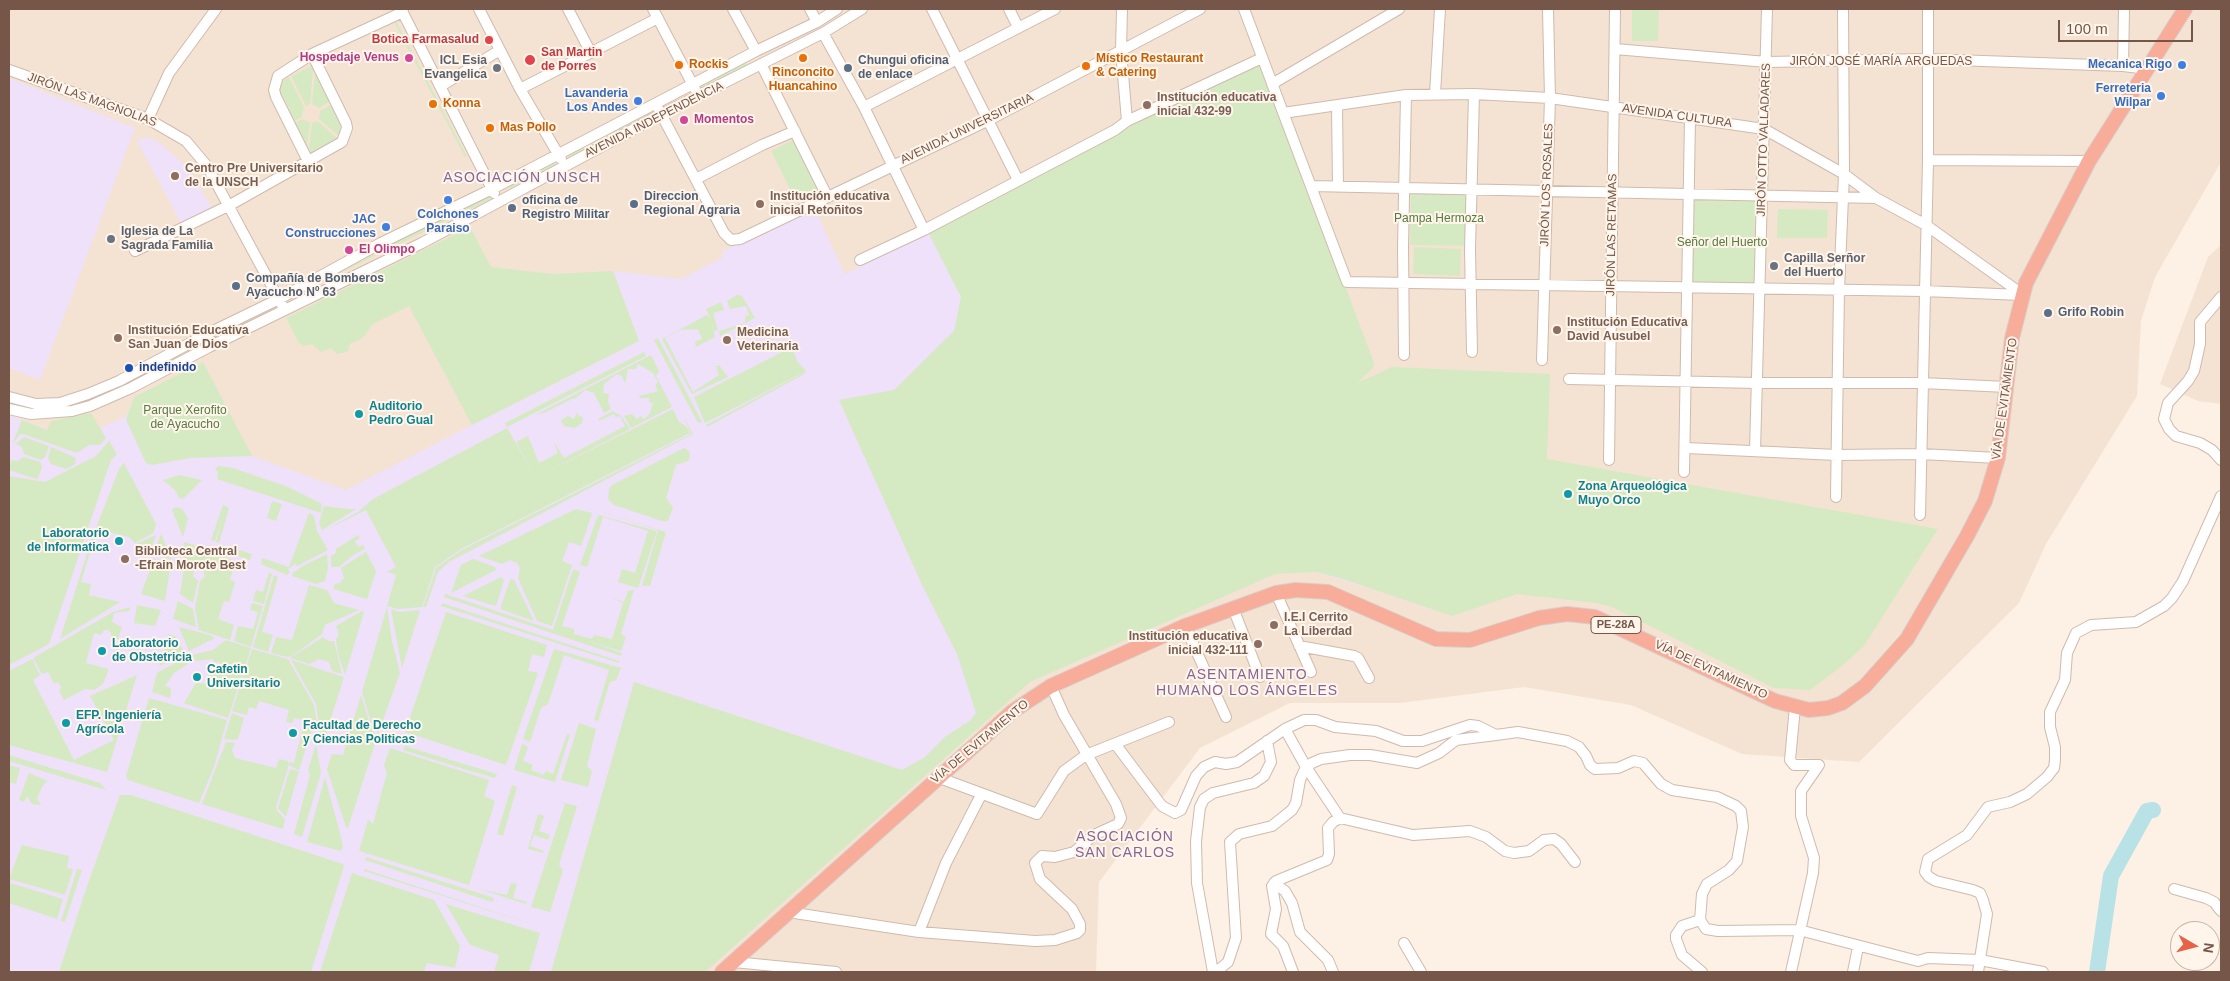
<!DOCTYPE html>
<meta charset="utf-8">
<style>
body{margin:0}
#map{position:relative;width:2230px;height:981px;overflow:hidden;background:#fcf1e4;font-family:Arial,sans-serif}
canvas{display:block}
.frame{position:absolute;inset:0;border:10px solid #755649;pointer-events:none}
.north{position:absolute;left:2170px;top:921px;width:50px;height:50px;box-sizing:border-box;background:#fff5ea;border:1px solid #c8b5aa;border-radius:50%;rotate:98deg;font-size:14px;font-weight:700;line-height:20px;text-align:center;color:#755649}
.north::after{content:'';display:block;margin:auto;width:18px;height:22px;background:#e76248;clip-path:polygon(50% 0,100% 100%,50% 72%,0 100%)}
.scale{position:absolute;left:2058px;top:20px;width:135px;height:22px;box-sizing:border-box;border:2px solid #755649;border-top:0;padding-left:6px;font-size:15px;line-height:18px;white-space:nowrap;color:#755649;-webkit-text-stroke:4px #fff5ea;paint-order:stroke}
</style>
<div id="map">
<canvas width="2230" height="981"></canvas>
<div class="frame"></div>
<div class="north">N</div>
<div class="scale">100 m</div>
</div>
<script>
const ctx = document.querySelector('canvas').getContext('2d');
ctx.lineJoin = 'round';
function fill(path, color) { ctx.fillStyle = color; ctx.fill(path, 'evenodd'); }
const poly = rows => new Path2D(rows.map(r => 'M' + r).join(''));
function trace(path, color, width, dash) { ctx.strokeStyle = color; ctx.lineWidth = width; ctx.lineCap = dash ? 'butt' : 'round'; ctx.setLineDash(dash || []); ctx.stroke(path); }
function label(font, color, halo, rows, align = 'center') {
  ctx.font = font + ' Arial,sans-serif'; ctx.lineWidth = 4; ctx.setLineDash([]); ctx.textBaseline = 'middle'; ctx.strokeStyle = halo; ctx.fillStyle = color; for (const [text, x, y, turn = 0] of rows) {
    ctx.save(); ctx.translate(x, y); ctx.rotate((+turn || 0) * Math.PI / 180); ctx.textAlign = isNaN(turn) ? turn : align; if (halo) ctx.strokeText(text, 0, 0); ctx.fillText(text, 0, 0); ctx.restore();
  }
}
const residential = poly([
 [9,9,2221,9,2221,162,2155,277,2141,321,2137,396,2046,544,2019,603,1859,762,1742,754,1631,705,1524,687,1400,703,1290,703,1200,748,1099,882,1096,972,9,972],
 [2221,245,2221,404,2198,401,2160,384,2208,257]
]);
const education = poly([
 [9,78,135,128,40,380,9,368],
 [1285,129,1374,363,1373,368,1355,385,1433,610,1375,590,1316,572,1275,574,1030,682,705,972,9,972,9,415,81,442,101,427,127,416,134,397,203,362,252,456,346,490,472,425,409,306,470,227,491,267,553,274,613,271,682,279,723,257,722,251,815,209,845,274,927,230],
 [143,138,152,139,160,143,188,168,212,208,181,223,137,141]
]);
const green = poly([
 [1632,9,1659,9,1658,41,1632,41],
 [396,21,467,156,465,157,394,22],
 [745,63,750,65,702,91,700,89,700,86],
 [1255,63,1263,66,1374,363,1373,368,1357,383,1392,367,1550,374,1547,459,1938,529,1864,646,1843,665,1810,690,1774,688,1612,607,1596,603,1517,594,1452,616,1343,579,1316,572,1275,574,1030,682,705,972,551,972,634,682,902,770,925,757,945,737,971,720,976,713,957,654,923,587,839,400,894,390,954,331,961,297,927,230],
 [312,66,313,70,310,104,306,106,291,76],
 [315,73,329,102,319,108,312,104],
 [289,77,304,107,302,117,295,121,280,90,284,80],
 [331,105,340,125,339,136,319,119,320,111],
 [654,110,656,113,571,158,567,156,569,153],
 [303,119,310,123,307,145,295,123],
 [317,121,337,138,311,153,309,148,312,123],
 [795,139,822,191,797,203,771,151],
 [555,161,555,166,511,188,507,187],
 [1411,193,1469,194,1467,246,1410,245],
 [489,194,492,196,491,199,289,298,289,295],
 [1690,200,1755,201,1754,285,1689,285],
 [1778,209,1828,210,1827,238,1777,238],
 [470,227,491,267,553,274,613,271,639,341,472,425,409,306,373,324,363,338,350,344,348,351,343,353,337,354,331,348,321,352,312,344,303,346,298,342,286,318],
 [1414,247,1461,249,1460,276,1413,274],
 [737,295,742,296,755,318,720,336,719,331,745,323,745,316,749,315,746,306,730,309,727,301],
 [721,302,724,310,713,313,718,330,714,331,711,321,715,337,696,347,695,342,702,339,698,329,680,330,665,338,693,392,719,375,716,367,719,365,728,377,692,394,662,339,707,315,711,320,706,309],
 [248,320,247,323,126,383,126,379],
 [658,338,702,422,698,423,654,340],
 [792,347,797,361,806,371,705,423,694,397],
 [644,352,646,356,507,427,505,423],
 [651,355,659,371,656,376,672,407,631,428,624,416,632,414,637,419,641,416,644,419,650,413,653,403,649,402,649,398,640,398,639,396,658,391,655,385,658,382,653,373,638,364,636,369,628,369,625,384,622,376,617,374,604,384,603,393,609,394,608,401,611,409,604,413,594,393,585,390,575,399,574,398,546,412,535,415],
 [203,362,252,456,190,458,152,465,146,463,126,420,134,397],
 [805,372,806,373,707,427,706,425],
 [673,409,679,422,686,426,690,433,461,549,435,567,422,607,398,609,387,606,396,575,387,572,396,567,366,510,324,531,358,512,373,499,507,428,534,475,516,442,528,436,539,463,558,453,553,441,564,458,625,426,620,416,616,417,614,414,599,421,598,419,613,411,621,416,630,429,535,478],
 [577,412,579,417,582,416,583,419,582,423,575,428,564,426,561,420,568,416,574,419],
 [91,413,106,438,100,445,89,445,77,453,23,434,20,434,12,445,22,420,47,430,51,421],
 [684,417,693,434,449,562,438,572,426,607,423,607,436,568,462,550,691,434],
 [24,437,49,446,45,457,41,460,24,454,22,447,16,444],
 [109,441,117,454,111,460,49,644,9,665,9,476,45,482,96,456],
 [51,447,76,458,75,464,66,469,51,464,48,458],
 [684,448,689,451,690,456,688,461,676,465,666,498,673,508,668,521,662,521,614,505,608,499,609,489,612,485],
 [23,457,40,462,42,467,38,478,36,479,9,470,11,460,18,461],
 [124,463,156,524,155,528,153,533,135,543,129,537,108,532,107,536,96,533,81,582,91,584,89,595,120,602,60,639,90,544,119,469],
 [218,466,233,468,288,487,322,504,321,513,217,479,218,471,215,470],
 [180,475,202,480,183,499,179,498,175,490,163,480],
 [272,501,282,504,276,521,267,518],
 [223,505,229,508,219,543,216,542,225,509,215,541,211,540],
 [324,506,348,509,356,509,322,530,319,523],
 [583,506,666,532,650,586,642,586,658,530],
 [176,507,182,509,188,518,183,537,172,510],
 [576,509,592,513,581,546,569,542,562,561,572,565,552,626,537,621,518,578,520,568,517,563,510,560,502,564,479,556],
 [309,513,314,516,317,531,328,550,297,566,295,564,288,569,290,572,287,575,261,564,262,558,289,567],
 [598,515,657,531,638,588,618,582,622,569,635,573,648,531,603,517,587,567,580,565],
 [161,534,169,552,171,559,153,555],
 [156,535,149,555,140,553,141,548,137,547,138,543],
 [358,535,360,538,355,541,358,547,363,545,365,549,353,555,339,567,331,567,331,556,336,553,336,549],
 [184,542,211,550,229,557,218,566,206,570,183,566],
 [219,544,252,554,250,560,217,549],
 [366,552,376,571,367,599,333,589,335,584,340,583,344,578,341,568],
 [327,554,328,568,325,581,316,584,292,576,293,573,301,567],
 [154,559,171,562,165,601,141,594],
 [230,559,235,561,230,580,235,582,229,602,224,601,218,619,234,625,230,640,199,630,195,608,200,581,205,576,203,571,216,569],
 [473,559,495,567,496,570,451,593,461,565],
 [184,569,194,571,193,576,198,581,193,603,180,594],
 [573,569,580,572,562,626,574,629,574,634,592,639,594,635,612,639,623,603,611,597,624,602,628,591,634,590,621,634,626,637,621,651,588,641,622,653,621,656,444,597,445,594,553,630],
 [269,572,272,574,264,604,253,601,256,590,263,592],
 [274,575,278,577,262,632,273,635,268,652,253,647],
 [501,577,504,580,496,606,463,596],
 [512,579,514,580,534,621,500,609,510,580],
 [309,585,327,590,334,603,359,610,325,625,322,634,292,656,288,657,271,653,276,637,292,640],
 [178,601,193,609,196,627,173,619],
 [252,603,263,606,251,647,234,641,238,626,253,629,258,612,250,610],
 [442,603,619,661,619,663,441,606],
 [137,605,161,610,155,626,134,623],
 [131,607,129,611,114,613,112,622,122,627,118,639,111,637,111,633,108,630,104,630,101,635,94,633,86,663,109,669,103,684,94,690,85,689,64,700,59,690,62,688,58,682,54,684,48,672,42,674,33,658,113,612],
 [387,607,392,641,400,673,378,734,371,722,362,692],
 [391,609,399,612,420,610,402,668],
 [362,611,364,612,363,615,345,675,338,654,336,639,339,634,336,626],
 [446,612,547,645,544,657,532,654,528,671,538,673,506,765,405,732],
 [179,627,210,635,215,638,189,651],
 [169,634,176,637,185,654,159,666],
 [323,637,328,641,334,641,342,674,332,671,329,662,319,659,309,664,290,658],
 [226,640,251,648,228,718,184,703,196,683,205,684,210,675,221,672,220,662,214,662,213,659,196,661,192,655,213,650],
 [252,649,288,659,314,705,317,724,313,727,303,726,303,720,294,718,292,723,286,722,289,710,259,701,256,709,249,707,247,715,232,711],
 [554,649,621,668,616,680,610,682,598,721,594,720,609,670,564,655,548,704,541,708,530,742,523,739],
 [184,658,188,664,174,673,165,686,171,688,170,698,152,692,157,673],
 [32,659,40,675,33,680,74,760,114,740,90,696,137,675,107,772,9,745,9,671],
 [291,660,344,677,322,747,316,704],
 [361,695,371,727,377,737,348,828,346,827,327,769,332,754,343,755],
 [149,698,227,720,214,767,199,803,128,780,126,776],
 [232,713,244,718,238,739,232,740,224,739],
 [579,723,596,729,587,766,592,771,588,787,561,780],
 [303,727,312,729,299,770,288,765,289,762,294,763],
 [567,734,570,735,555,782,514,770,522,744,528,747,523,761,533,765,531,770,544,775,546,771,553,774],
 [226,742,235,743,232,750,235,758,276,768,279,759,288,761,288,768,276,807,277,811,285,819,283,829,202,804],
 [316,744,321,773,302,837,294,834,310,775,308,770],
 [405,746,497,774,495,778,467,770,403,750],
 [390,748,489,780,484,796,495,801,469,885,359,851,368,820,373,824,387,773,384,765],
 [9,755,100,783,106,790,9,761],
 [9,765,20,768,16,784,9,782],
 [290,769,299,771,286,817,278,808],
 [29,773,48,781,43,785,37,798,41,805,32,804,27,796,24,802,19,800],
 [325,777,342,841,343,847,341,851,307,842],
 [512,785,517,787,503,836,497,834],
 [120,795,131,795,343,864,344,866,311,972,59,972,86,889],
 [565,803,577,806,559,865,563,870,550,912,531,907],
 [538,814,544,816,539,831,550,835,548,840,534,835,530,846,544,851,543,853,528,849],
 [22,845,69,856,67,868,73,869,65,895,9,879],
 [366,857,494,898,492,902,365,860],
 [77,869,82,870,65,922,61,921],
 [364,869,544,928,364,871],
 [352,873,434,900,460,946,455,968,427,963,424,972,320,972],
 [10,883,63,899,57,919,9,903],
 [511,883,517,884,513,898,527,902,526,904,479,889,507,895],
 [446,904,540,933,529,972,494,972,499,955,470,945]
]);
const river = poly([
 [2097,972,2111,876,2147,811,2153,810]
]);
const minor = poly([
 [401,9,494,193],
 [479,9,520,89,561,159],
 [568,9,591,53],
 [653,9,695,89],
 [733,9,756,51],
 [810,9,817,22],
 [932,9,1018,180],
 [1009,9,1018,27],
 [1122,9,1121,51,1127,121],
 [1244,9,1347,282,1924,291,2022,295],
 [823,33,864,107,924,230],
 [1615,49,1767,62,1927,59,2123,66,2148,69],
 [761,64,827,196],
 [2123,66,2124,9],
 [9,70,148,119,186,141,207,166,282,305],
 [1272,84,1399,9],
 [441,86,500,50],
 [520,89,658,18],
 [1435,94,1440,9],
 [1337,105,1338,187],
 [864,107,1055,9],
 [659,110,724,233,731,240,740,239,989,120,1200,9],
 [1283,113,1406,95,1474,94,1550,98,1764,129,1844,174,1876,198,1926,225,2022,294],
 [148,119,169,73,216,9],
 [1928,160,2089,161],
 [308,161,276,97,274,90,278,76,312,54,403,12],
 [696,179,762,145,795,131],
 [1311,186,1876,198],
 [135,251,230,205,342,142,347,128,346,123,312,54],
 [860,260,924,230,1115,130,1127,121,1262,58],
 [2221,297,2200,322,2200,344,2194,371,2188,381,2168,403,2164,419,2169,429,2176,436,2200,443,2212,450,2221,460],
 [1472,352,1470,249,1474,94],
 [1404,355,1403,247,1406,95],
 [1542,360,1550,98,1548,9],
 [1569,379,1757,383,1922,383,2007,387],
 [9,397,36,404,60,403,88,394,119,381,207,334,279,299,381,243,492,189,756,51,817,22,837,9],
 [9,409,31,414,72,411,90,406,131,388,209,347,422,243,662,114,823,33,862,9],
 [1686,448,1837,455,1921,454,1998,458],
 [1755,451,1767,9],
 [1609,460,1615,9],
 [1684,472,1690,118],
 [1836,497,1839,290,1844,174,1843,9],
 [1920,515,1928,160,1928,9],
 [1276,593,1311,672],
 [1233,608,1260,677],
 [1185,626,1226,717],
 [1299,646,1354,656,1358,658,1369,678],
 [1116,745,1162,806,1175,813,1181,810,1196,776,1204,767,1215,762,1226,764,1237,762,1285,729,1304,720,1316,720,1335,727,1376,731,1403,741,1422,741,1470,725,1478,726,1496,735,1518,732,1567,741,1579,747,1586,756,1590,765,1595,769,1618,768,1634,761,1643,763,1661,784,1672,790,1717,797,1736,806,1741,811,1743,827,1737,861,1729,870,1707,884,1702,894,1700,920],
 [937,777,1037,814,1064,771,1086,755,1169,722],
 [1340,818,1306,767,1312,763,1321,759,1350,755,1370,755,1417,763,1439,753,1456,740,1496,735],
 [1274,883,1285,891,1292,903,1300,932,1328,960,1333,972],
 [2174,889,2206,898,2214,902,2221,911],
 [788,912,919,932,1035,941,1055,940,1077,933,1080,930,1080,924,1072,909,1040,879,1035,863,1042,856,1055,857,1074,852,1094,835,1118,824,1121,818,1116,804,1064,715,1051,686],
 [919,932,946,863,981,795],
 [1404,943,1421,972],
 [734,962,836,972],
 [1213,972,1197,883,1196,841,1200,807,1204,799,1213,793,1254,783,1264,776,1271,762,1267,741],
 [1216,972,1228,962,1236,938,1230,842,1239,834,1272,826,1292,810,1296,803,1300,780,1306,767,1285,729],
 [1293,972,1283,946,1271,934,1276,909,1272,886,1276,881,1327,860,1329,854,1328,828,1333,822,1340,818,1413,835,1470,831,1486,837,1505,851,1514,853,1529,851,1544,840,1554,839,1561,844,1575,862],
 [1702,972,1682,955,1676,939,1676,935,1682,926,1700,920,1706,929,1718,931,1799,930,1918,961,1928,958,1980,960,2043,972],
 [1791,972,1813,873,1814,858,1801,816,1801,791,1819,765,1794,765,1790,760,1795,707],
 [1853,972,1858,947],
 [1978,972,1987,914,1983,900,1980,893,1973,890,1936,881,1929,877,1925,872,1928,859,1967,835,1988,807,2010,802,2027,794,2047,777,2054,768,2055,760,2055,747,2050,727,2050,712,2065,680,2067,653,2076,633,2091,625,2136,622,2164,606,2172,598,2183,581,2221,496]
]);
const highway = poly([
 [722,972,1013,711,1051,686,1185,626,1276,593,1296,590,1328,592,1436,639,1470,640,1539,618,1567,614,1595,617,1775,701,1809,710,1828,708,1842,703,1865,686,1907,639,1967,536,1985,501,1998,458,2012,338,2026,283,2089,161,2185,9]
]);
const markers = [
 [489,40,5,"#e0444e"],
 [409,58,5,"#d1479c"],
 [803,58,5,"#e8710a"],
 [530,60,6,"#e0444e"],
 [679,65,5,"#e8710a"],
 [2182,65,5,"#3f7fe0"],
 [1086,66,5,"#e8710a"],
 [497,68,5,"#6b7280"],
 [848,68,5,"#5c6f8a"],
 [2161,96,5,"#3f7fe0"],
 [638,101,5,"#3f7fe0"],
 [433,104,5,"#e8710a"],
 [1147,105,5,"#8d6e63"],
 [684,120,5,"#d1479c"],
 [490,128,5,"#e8710a"],
 [175,176,5,"#8d6e63"],
 [448,200,5,"#3f7fe0"],
 [634,204,5,"#5c6f8a"],
 [760,204,5,"#8d6e63"],
 [512,208,5,"#5c6f8a"],
 [386,227,5,"#3f7fe0"],
 [111,239,5,"#6b7280"],
 [349,250,5,"#d1479c"],
 [1774,266,5,"#6b7280"],
 [236,286,5,"#5c6f8a"],
 [2048,313,5,"#5c6f8a"],
 [1557,330,5,"#8d6e63"],
 [118,338,5,"#8d6e63"],
 [727,340,5,"#8d6e63"],
 [129,368,5,"#1a4fb4"],
 [359,414,5,"#0f9aa8"],
 [1568,494,5,"#0f9aa8"],
 [119,541,5,"#0f9aa8"],
 [125,559,5,"#8d6e63"],
 [1274,625,5,"#8d6e63"],
 [1258,644,5,"#8d6e63"],
 [102,651,5,"#0f9aa8"],
 [197,677,5,"#0f9aa8"],
 [66,723,5,"#0f9aa8"],
 [293,733,5,"#0f9aa8"]
];
const shields = [
 [1616,625,50]
];
const shieldNames = [
 ["PE-28A",1616,625]
];
const healthNames = [
 ["Botica Farmasalud",479,40],
 ["San Martin",541,53,"left"],
 ["de Porres",541,67,"left"]
];
const hotelNames = [
 ["Hospedaje Venus",399,58,"right"],
 ["Momentos",694,120],
 ["El Olimpo",359,250]
];
const foodNames = [
 ["Místico Restaurant",1096,59],
 ["& Catering",1096,73],
 ["Rockis",689,65],
 ["Rinconcito",803,73,"center"],
 ["Huancahino",803,87,"center"],
 ["Konna",443,104],
 ["Mas Pollo",500,128]
];
const worshipNames = [
 ["ICL Esia",487,61,"right"],
 ["Evangelica",487,75,"right"],
 ["Iglesia de La",121,232],
 ["Sagrada Familia",121,246],
 ["Capilla Serñor",1784,259],
 ["del Huerto",1784,273]
];
const serviceNames = [
 ["Chungui oficina",858,61],
 ["de enlace",858,75],
 ["Direccion",644,197],
 ["Regional Agraria",644,211],
 ["oficina de",522,201],
 ["Registro Militar",522,215],
 ["Compañía de Bomberos",246,279],
 ["Ayacucho Nº 63",246,293],
 ["Grifo Robin",2058,313]
];
const streetNames = [
 ["JIRÓN JOSÉ MARÍA ARGUEDAS",1881,62],
 ["JIRÓN LAS MAGNOLIAS",92,100,20],
 ["AVENIDA CULTURA",1677,116,8],
 ["AVENIDA INDEPENDENCIA",654,120,-27],
 ["AVENIDA UNIVERSITARIA",967,129,-26],
 ["JIRÓN OTTO VALLADARES",1764,140,-88],
 ["JIRÓN LOS ROSALES",1547,185,-88],
 ["JIRÓN LAS RETAMAS",1612,235,-89],
 ["VÍA DE EVITAMIENTO",2005,399,-82],
 ["VÍA DE EVITAMIENTO",1711,670,25],
 ["VÍA DE EVITAMIENTO",980,742,-40]
];
const shopNames = [
 ["Mecanica Rigo",2172,65],
 ["Ferreteria",2151,89],
 ["Wilpar",2151,103],
 ["Lavanderia",628,94],
 ["Los Andes",628,108],
 ["Colchones",448,215,"center"],
 ["Paraiso",448,229,"center"],
 ["JAC",376,220],
 ["Construcciones",376,234]
];
const educationNames = [
 ["Institución educativa",1157,98],
 ["inicial 432-99",1157,112],
 ["Centro Pre Universitario",185,169],
 ["de la UNSCH",185,183],
 ["Institución educativa",770,197],
 ["inicial Retoñitos",770,211],
 ["Institución Educativa",1567,323],
 ["David Ausubel",1567,337],
 ["Institución Educativa",128,331],
 ["San Juan de Dios",128,345],
 ["Medicina",737,333],
 ["Veterinaria",737,347],
 ["Biblioteca Central",135,552],
 ["-Efrain Morote Best",135,566],
 ["I.E.I Cerrito",1284,618],
 ["La Liberdad",1284,632],
 ["Institución educativa",1248,637,"right"],
 ["inicial 432-111",1248,651,"right"]
];
const parkNames = [
 ["Pampa Hermoza",1439,219],
 ["Señor del Huerto",1722,243],
 ["Parque Xerofito",185,411],
 ["de Ayacucho",185,425]
];
const transitNames = [
 ["indefinido",139,368]
];
const cultureNames = [
 ["Auditorio",369,407],
 ["Pedro Gual",369,421],
 ["Zona Arqueológica",1578,487],
 ["Muyo Orco",1578,501],
 ["Laboratorio",109,534,"right"],
 ["de Informatica",109,548,"right"],
 ["Laboratorio",112,644],
 ["de Obstetricia",112,658],
 ["Cafetin",207,670],
 ["Universitario",207,684],
 ["EFP. Ingeniería",76,716],
 ["Agrícola",76,730],
 ["Facultad de Derecho",303,726],
 ["y Ciencias Politicas",303,740]
];
const neighbourhoodNames = [
 ["ASOCIACIÓN UNSCH",522,178],
 ["ASENTAMIENTO",1247,675],
 ["HUMANO LOS ÁNGELES",1247,691],
 ["ASOCIACIÓN",1125,837],
 ["SAN CARLOS",1125,853]
];
fill(residential, '#f4e3d2');
fill(education, '#eee1f9');
fill(green, '#d5eac2');
trace(river, '#b8e2e6', 16);
trace(minor, '#d0baad', 12);
trace(highway, '#d8d0cc', 16);
trace(minor, '#fff', 10);
trace(highway, '#f7ad9a', 14);
for (const [x, y, r, color] of markers) { const dot = new Path2D(); dot.arc(x, y, r, 0, 2 * Math.PI); ctx.fillStyle = color; ctx.fill(dot); trace(dot, '#fff5ea', 2); }
for (const [x, y, w] of shields) { const box = new Path2D(); box.roundRect(x - w / 2, y - 8.5, w, 17, 4); ctx.fillStyle = '#fff5ea'; ctx.fill(box); trace(box, '#755649', 1); }
label('bold 11px', '#755649', null, shieldNames);
label('bold 12px', '#be3a42', '#fff5ea', healthNames, 'right');
label('bold 12px', '#b23c85', '#fff5ea', hotelNames, 'left');
label('bold 12px', '#c56008', '#fff5ea', foodNames, 'left');
label('bold 12px', '#5b616d', '#fff5ea', worshipNames, 'left');
label('bold 12px', '#4e5e75', '#fff5ea', serviceNames, 'left');
label('12px', '#755649', '#fff5ea', streetNames);
label('bold 12px', '#366cbe', '#fff5ea', shopNames, 'right');
label('bold 12px', '#785e54', '#fff5ea', educationNames, 'left');
label('12px', '#557b41', '#fff5ea', parkNames);
label('bold 12px', '#164399', '#fff5ea', transitNames, 'left');
label('bold 12px', '#0d838f', '#fff5ea', cultureNames, 'left');
ctx.letterSpacing = '1px';
label('14px', '#846598', '#fff5ea', neighbourhoodNames);
ctx.letterSpacing = '0px';
</script>
